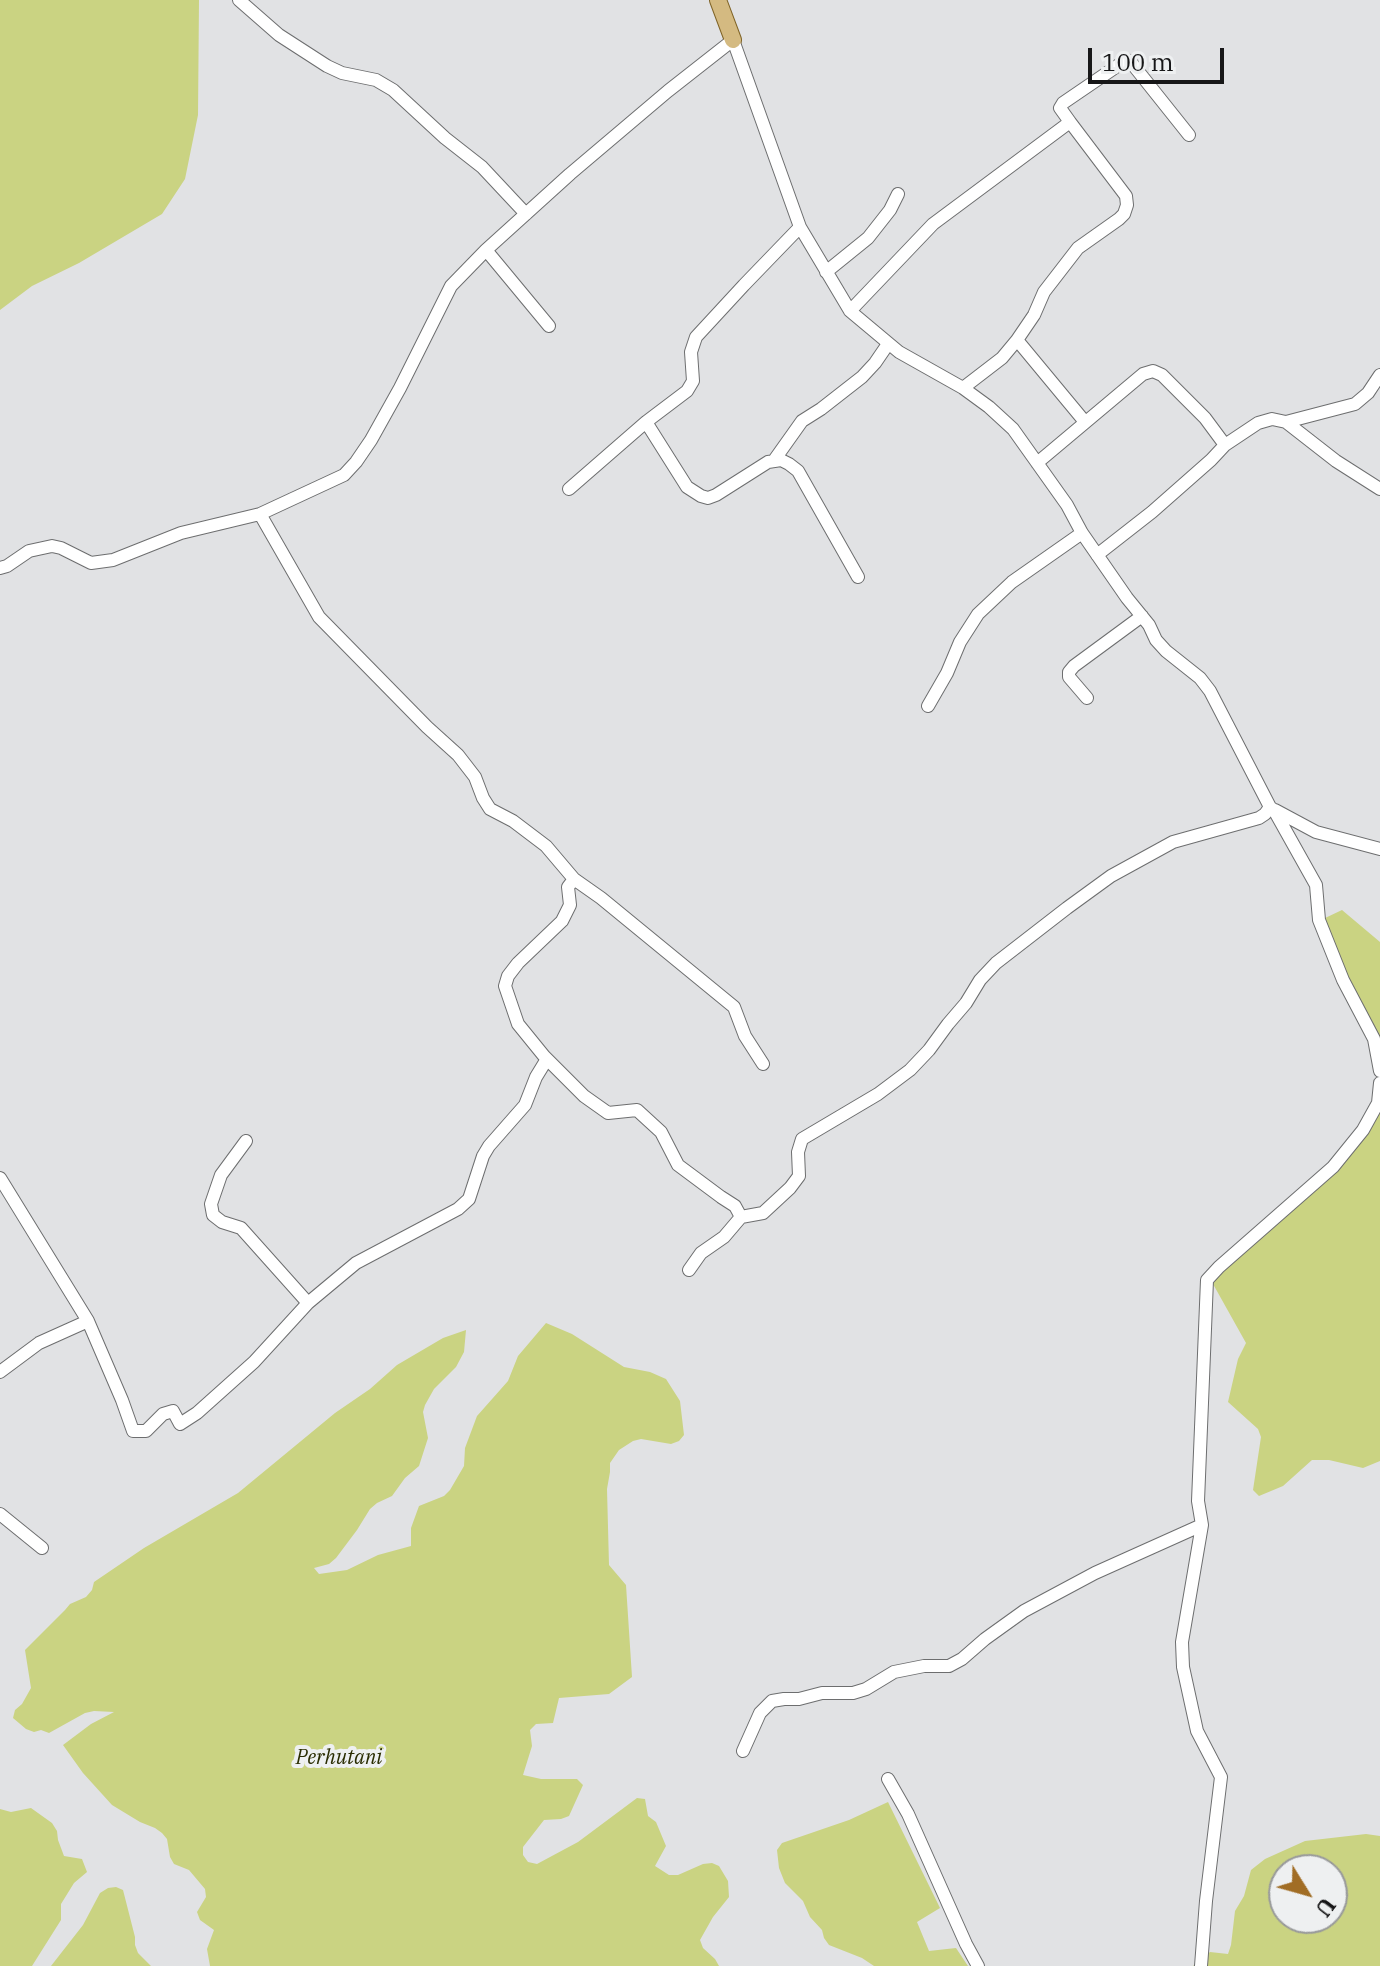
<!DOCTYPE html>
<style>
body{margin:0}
#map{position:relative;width:1380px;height:1966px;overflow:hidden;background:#e1e2e4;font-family:"IBM Plex Serif",serif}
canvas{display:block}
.north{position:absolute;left:1268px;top:1854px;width:80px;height:80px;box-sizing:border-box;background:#eef0f1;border:2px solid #98999a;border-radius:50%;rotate:127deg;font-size:22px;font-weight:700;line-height:32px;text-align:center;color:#171718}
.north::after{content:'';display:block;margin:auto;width:28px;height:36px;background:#a16d25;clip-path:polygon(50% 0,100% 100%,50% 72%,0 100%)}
.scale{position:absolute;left:1088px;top:48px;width:136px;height:36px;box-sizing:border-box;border:4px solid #171718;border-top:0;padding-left:10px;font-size:24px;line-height:28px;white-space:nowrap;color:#171718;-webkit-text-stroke:6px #eef0f1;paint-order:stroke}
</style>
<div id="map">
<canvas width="1380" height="1966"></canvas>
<div class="north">U</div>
<div class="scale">100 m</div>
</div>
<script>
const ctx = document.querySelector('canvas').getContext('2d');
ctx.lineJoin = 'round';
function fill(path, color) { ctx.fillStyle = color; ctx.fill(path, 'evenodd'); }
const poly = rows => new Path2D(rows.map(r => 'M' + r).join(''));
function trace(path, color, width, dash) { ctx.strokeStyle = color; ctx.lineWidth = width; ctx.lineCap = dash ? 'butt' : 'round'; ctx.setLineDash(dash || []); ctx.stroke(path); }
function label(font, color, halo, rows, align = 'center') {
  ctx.font = font + ' "IBM Plex Serif",serif'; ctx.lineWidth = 8; ctx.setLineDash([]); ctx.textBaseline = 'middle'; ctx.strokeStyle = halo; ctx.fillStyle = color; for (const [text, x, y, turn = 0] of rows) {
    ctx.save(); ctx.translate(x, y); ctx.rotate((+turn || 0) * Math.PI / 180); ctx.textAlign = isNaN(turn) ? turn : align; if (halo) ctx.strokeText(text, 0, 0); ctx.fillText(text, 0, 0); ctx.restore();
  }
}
const green = poly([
 [0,0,199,0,198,115,185,179,162,214,79,263,32,286,0,310],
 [1342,910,1380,942,1380,1052,1346,978,1323,919],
 [1380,1107,1380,1461,1363,1468,1329,1460,1312,1460,1283,1486,1259,1496,1253,1490,1261,1437,1258,1429,1228,1402,1238,1359,1246,1343,1213,1284,1222,1269,1289,1211],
 [546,1323,572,1334,624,1367,650,1372,666,1379,680,1401,684,1435,679,1441,671,1444,641,1439,633,1441,619,1450,610,1463,610,1472,607,1489,609,1565,626,1585,632,1677,609,1694,559,1698,553,1723,536,1724,530,1730,532,1746,523,1775,541,1779,577,1779,583,1785,569,1816,561,1819,544,1820,523,1847,523,1855,528,1862,537,1864,578,1842,637,1798,645,1799,648,1816,656,1822,666,1846,655,1866,669,1875,678,1875,703,1864,712,1863,719,1866,728,1881,729,1897,713,1917,700,1940,703,1948,715,1959,719,1966,210,1966,207,1949,214,1930,200,1920,197,1912,206,1897,205,1889,189,1870,174,1864,170,1857,167,1839,162,1833,155,1828,140,1822,112,1805,83,1773,63,1745,91,1724,114,1712,94,1711,85,1713,49,1733,41,1730,34,1732,26,1729,13,1718,15,1710,22,1704,31,1688,25,1650,65,1610,70,1604,86,1597,92,1590,94,1582,144,1548,238,1493,335,1413,370,1389,397,1365,443,1338,466,1330,464,1352,456,1367,434,1389,425,1405,423,1412,428,1438,419,1466,405,1478,392,1496,377,1503,370,1509,357,1530,336,1558,329,1564,314,1568,319,1574,347,1570,378,1555,411,1546,411,1528,419,1506,444,1496,450,1490,464,1466,465,1448,477,1416,508,1381,518,1356],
 [888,1802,940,1908,917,1922,929,1951,956,1948,968,1966,874,1966,862,1958,829,1945,824,1938,822,1930,810,1917,803,1901,785,1883,779,1868,777,1850,782,1843,849,1820],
 [31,1808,52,1823,57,1831,58,1840,64,1856,82,1859,87,1872,74,1883,61,1904,61,1920,32,1966,0,1966,0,1809,11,1812],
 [1366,1834,1380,1836,1380,1966,1193,1966,1210,1952,1228,1954,1231,1945,1235,1911,1244,1896,1251,1870,1265,1859,1305,1841],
 [1284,1870,1332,1870,1332,1918,1284,1918],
 [116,1887,123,1890,135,1937,135,1945,138,1953,151,1966,51,1966,83,1925,100,1893,108,1888]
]);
const minor = poly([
 [239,0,279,35,327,66,342,73,376,80,393,90,445,138,482,167,526,214],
 [486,250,549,326],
 [826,272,868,238,890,210,898,194],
 [850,311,933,224,1070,122,1060,108,1063,103,1126,60,1130,61,1189,135],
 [1017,340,1085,422],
 [963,388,1002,358,1017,340,1034,315,1044,292,1078,248,1119,219,1124,214,1127,205,1126,196,1070,122],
 [646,422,687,487,701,496,708,498,716,495,768,462,781,460,789,464,798,471,858,577],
 [1286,422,1355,404,1368,393,1380,375],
 [775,459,802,421,821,409,862,377,875,363,888,344],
 [1037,463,1143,374,1153,371,1162,375,1205,418,1225,445,1258,423,1272,419,1286,422,1336,461,1380,489],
 [569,489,646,422,687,391,693,381,691,352,696,337,744,285,800,227],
 [260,514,319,617,427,727,458,755,475,777,483,798,490,809,513,821,546,846,574,879,601,898,734,1007,745,1036,763,1064],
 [1097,555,1152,512,1211,460,1225,445],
 [0,568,7,566,29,551,52,546,61,548,91,563,113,560,181,533,260,514,344,475,356,462,371,440,400,388,451,286,486,250,570,174,668,91,733,40,800,227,850,311,899,352,963,388,989,407,1013,429,1067,505,1082,533,1127,598,1149,625,1156,640,1166,651,1200,678,1210,691,1270,807,1274,810,1316,885,1319,920,1343,980,1374,1039,1380,1071],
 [1087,698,1069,677,1069,672,1074,666,1142,616],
 [928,706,947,673,960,642,978,614,1012,582,1082,533],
 [1275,810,1316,832,1380,849],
 [574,879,568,887,570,905,562,921,518,963,508,976,505,986,518,1024,544,1056,584,1096,608,1113,637,1110,661,1132,678,1165,721,1197,735,1206,741,1217,724,1237,701,1253,689,1270],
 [246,1141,221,1175,211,1204,213,1215,222,1222,241,1228,308,1303],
 [0,1178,88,1321,122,1400,133,1431,146,1431,163,1414,173,1411,180,1424,197,1413,254,1362,308,1303,356,1263,458,1209,469,1199,483,1156,489,1146,525,1105,536,1077,547,1059],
 [741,1217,763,1213,790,1188,799,1176,798,1152,802,1139,878,1094,910,1070,929,1050,948,1024,966,1003,980,980,996,963,1067,908,1111,876,1173,842,1259,818,1265,814,1270,807],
 [0,1372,39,1343,88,1321],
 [0,1514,42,1548],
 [743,1751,760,1713,772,1701,784,1699,799,1699,822,1693,853,1693,866,1689,894,1672,924,1666,949,1666,962,1659,985,1639,1024,1611,1095,1573,1202,1525],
 [888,1779,908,1814,966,1944,978,1966],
 [1201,1966,1206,1901,1221,1777,1197,1731,1183,1667,1182,1642,1202,1525,1198,1501,1207,1280,1219,1267,1333,1167,1363,1130,1378,1103,1380,1083]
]);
const major = poly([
 [718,0,733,40]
]);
const parkNames = [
 ["Perhutani",339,1758]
];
fill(green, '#cad382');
trace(minor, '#6d6e6f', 14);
trace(major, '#7f6326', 18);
trace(minor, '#fff', 12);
trace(major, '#d4ba81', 16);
label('italic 20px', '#2a2d02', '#eef0f1', parkNames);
</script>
